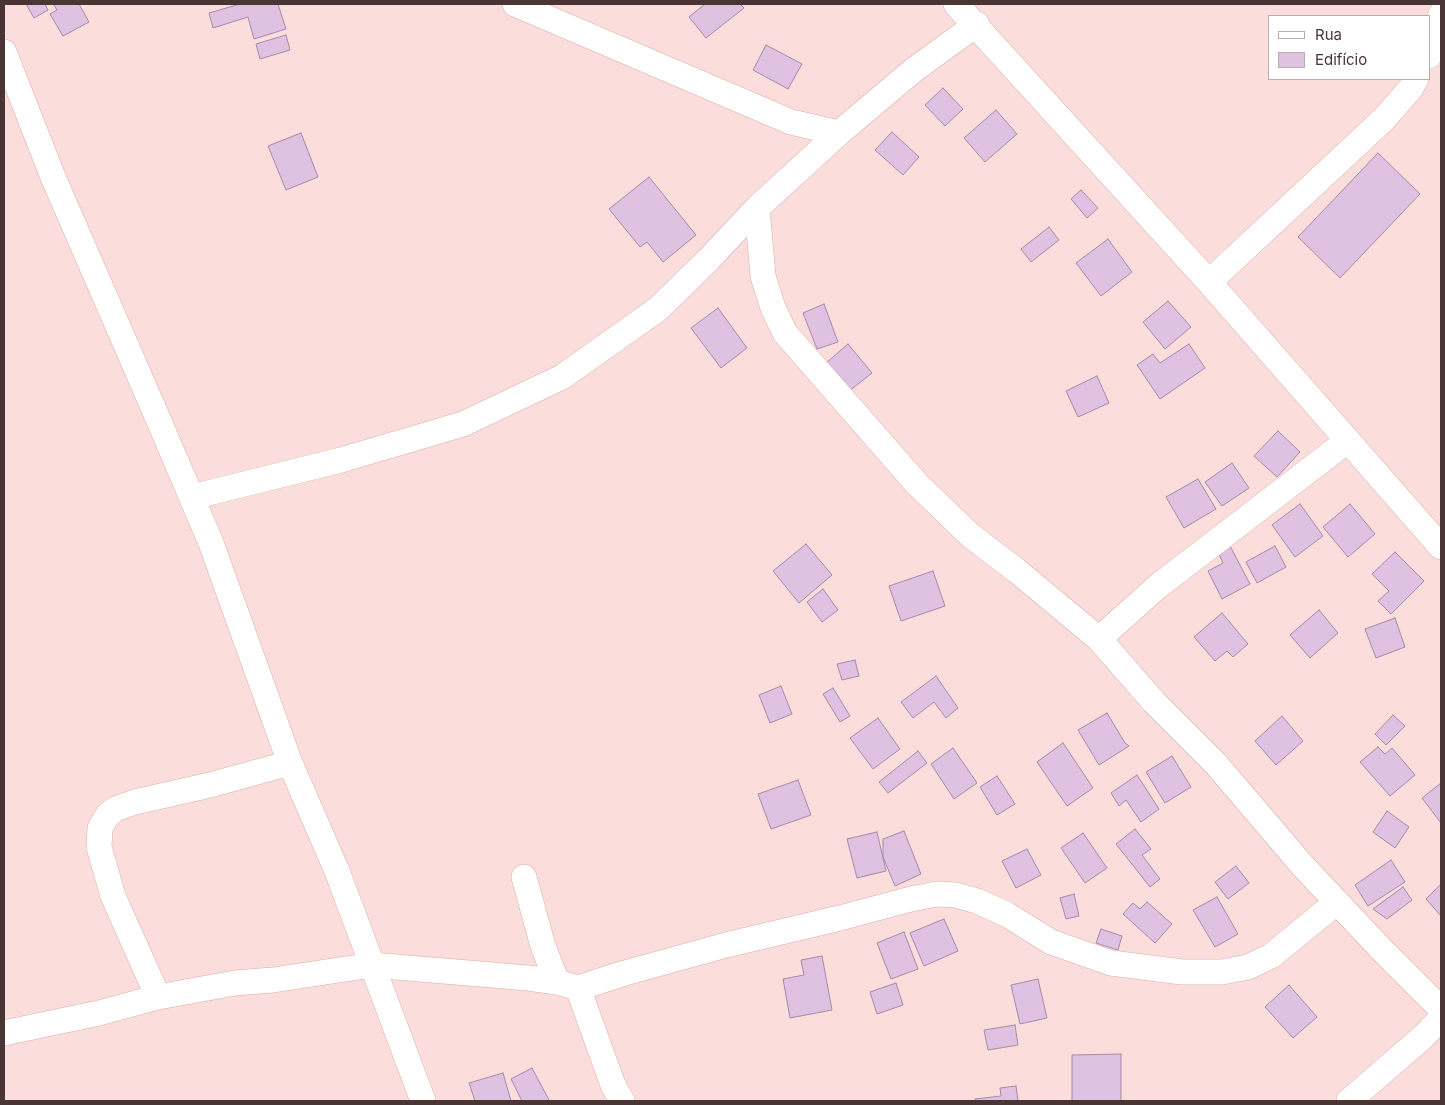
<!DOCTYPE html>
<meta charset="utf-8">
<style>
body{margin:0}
#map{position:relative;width:1445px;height:1105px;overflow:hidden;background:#fbdedc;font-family:Inter,sans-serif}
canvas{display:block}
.frame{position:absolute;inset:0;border:5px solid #483534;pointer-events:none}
.legend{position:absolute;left:1268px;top:15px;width:162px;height:65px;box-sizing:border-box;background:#fff;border:1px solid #b6aeae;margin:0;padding:6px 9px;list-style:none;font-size:15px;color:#483534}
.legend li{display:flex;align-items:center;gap:10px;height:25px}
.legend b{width:25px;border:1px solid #b6aeae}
</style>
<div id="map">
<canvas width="1445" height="1105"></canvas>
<div class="frame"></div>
<ul class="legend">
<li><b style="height:6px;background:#fff"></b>Rua</li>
<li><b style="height:14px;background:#dfc1e1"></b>Edifício</li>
</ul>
</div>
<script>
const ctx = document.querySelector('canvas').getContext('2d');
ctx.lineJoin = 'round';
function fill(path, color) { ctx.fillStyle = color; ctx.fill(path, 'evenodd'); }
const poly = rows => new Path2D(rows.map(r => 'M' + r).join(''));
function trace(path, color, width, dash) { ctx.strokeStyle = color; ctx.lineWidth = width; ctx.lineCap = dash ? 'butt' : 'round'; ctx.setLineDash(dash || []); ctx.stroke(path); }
const building = poly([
 [26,4,45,4,48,10,34,18,26,4],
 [55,4,79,4,89,22,63,36,50,14,57,10,54,5,55,4],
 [240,4,278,4,286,29,254,39,248,17,213,28,209,13,240,4],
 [705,4,740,4,744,8,706,38,689,17,705,4],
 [286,35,290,50,260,59,256,44,286,35],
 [766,45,802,64,788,89,753,70,766,45],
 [943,88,963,109,945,126,925,105,943,88],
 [996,110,1017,134,985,162,964,138,996,110],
 [892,132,919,157,903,175,875,150,892,132],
 [301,133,318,177,286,190,268,146,301,133],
 [1378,153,1420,194,1340,278,1298,237,1378,153],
 [649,177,696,235,663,262,647,242,640,247,609,209,649,177],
 [1081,190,1098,208,1087,218,1071,199,1081,190],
 [1049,227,1059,240,1031,262,1021,249,1049,227],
 [1108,239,1132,272,1101,296,1076,263,1108,239],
 [1168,301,1191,327,1165,349,1143,322,1168,301],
 [824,304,838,342,817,349,803,313,824,304],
 [718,308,747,348,721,368,691,328,718,308],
 [848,344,872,373,848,392,825,364,848,344],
 [1189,344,1205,368,1160,399,1137,365,1153,354,1160,363,1189,344],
 [1097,376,1109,403,1078,417,1066,391,1097,376],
 [1278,431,1300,452,1277,477,1254,456,1278,431],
 [1232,463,1249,488,1222,506,1205,482,1232,463],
 [1198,479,1216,509,1184,528,1166,497,1198,479],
 [1300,504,1323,536,1295,557,1272,525,1300,504],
 [1350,504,1375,534,1348,557,1323,527,1350,504],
 [806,544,832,575,799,603,773,571,806,544],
 [1230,546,1250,584,1222,599,1208,571,1223,563,1218,552,1230,546],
 [1275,546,1286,567,1257,583,1246,562,1275,546],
 [1395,552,1424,581,1391,614,1378,601,1389,591,1372,574,1395,552],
 [933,571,945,606,901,621,889,586,933,571],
 [823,589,838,610,822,622,807,602,823,589],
 [1319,610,1338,633,1310,658,1290,635,1319,610],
 [1222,613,1248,644,1233,657,1227,651,1215,661,1194,637,1222,613],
 [1395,618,1405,647,1376,658,1365,629,1395,618],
 [855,660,859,676,842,680,837,664,855,660],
 [936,676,958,708,946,718,934,702,913,718,901,702,936,676],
 [781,686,792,714,770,723,759,695,781,686],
 [833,688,850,716,840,722,823,694,833,688],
 [1107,713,1125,743,1129,746,1099,765,1078,730,1107,713],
 [1393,715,1405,726,1386,745,1375,734,1393,715],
 [1282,716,1303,741,1276,765,1255,741,1282,716],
 [878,718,900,749,873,769,850,738,878,718],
 [1063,743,1093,788,1067,806,1037,762,1063,743],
 [1378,747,1385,754,1392,748,1415,775,1390,796,1360,762,1378,747],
 [953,748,977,783,954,799,931,764,953,748],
 [918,751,927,763,888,793,879,782,918,751],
 [1172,756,1191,787,1165,803,1146,772,1172,756],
 [1137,775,1159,809,1141,822,1126,800,1119,806,1111,793,1137,775],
 [997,776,1015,804,997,815,980,787,997,776],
 [798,780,811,815,771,829,758,794,798,780],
 [1441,783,1441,823,1422,798,1441,783],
 [1387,811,1409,827,1395,848,1373,832,1387,811],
 [1135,829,1151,849,1142,855,1160,879,1150,887,1116,844,1135,829],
 [904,831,921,874,895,886,883,857,883,839,904,831],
 [877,832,886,871,857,878,847,839,877,832],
 [1083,833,1107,868,1085,883,1061,848,1083,833],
 [1027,849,1041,875,1016,888,1002,861,1027,849],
 [1391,860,1405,882,1368,906,1355,885,1391,860],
 [1236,866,1249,883,1228,899,1215,882,1236,866],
 [1441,884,1441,916,1426,899,1441,884],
 [1403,887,1412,900,1387,919,1373,909,1403,887],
 [1074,894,1079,916,1066,919,1060,898,1074,894],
 [1217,897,1238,934,1215,947,1193,910,1217,897],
 [1147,902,1172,924,1155,943,1123,914,1133,903,1140,909,1147,902],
 [944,919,958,951,924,966,910,933,944,919],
 [1101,929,1122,936,1118,950,1096,943,1101,929],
 [904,932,918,969,891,979,877,943,904,932],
 [822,956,832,1010,790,1018,783,979,804,975,801,960,822,956],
 [1038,979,1047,1018,1020,1024,1011,985,1038,979],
 [896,983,903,1005,877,1014,870,992,896,983],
 [1289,985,1317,1017,1293,1038,1265,1007,1289,985],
 [1015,1025,1018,1045,988,1050,984,1030,1015,1025],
 [1121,1054,1121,1101,1072,1101,1072,1055,1121,1054],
 [532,1068,549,1100,546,1101,522,1101,511,1079,532,1068],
 [503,1073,511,1101,475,1101,469,1083,503,1073],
 [1016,1086,1018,1101,976,1101,975,1099,1001,1096,1000,1088,1016,1086]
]);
const minor = poly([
 [515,4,791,122,839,133],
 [956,4,1209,282,1441,547],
 [4,52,53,177,159,421,211,543,290,763,337,871,423,1101],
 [1429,56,1441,14],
 [757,208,763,276,773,308,785,333,917,484,970,535,1017,571,1099,639,1154,702,1216,764,1302,865,1383,951,1441,1009],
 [1209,282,1384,119,1411,88,1416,79],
 [192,497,341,460,463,424,562,377,658,309,708,260,757,208,839,133,915,69,977,24],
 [1099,639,1157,587,1347,441],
 [524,877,543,946,557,982],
 [578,988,613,1085,622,1101],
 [158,997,113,896,99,847,100,828,107,816,115,809,135,802,210,785,290,763],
 [4,1033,99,1013,158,997,235,983,273,980,372,965,528,978,557,982,578,988,625,973,726,945,840,918,911,899,936,894,956,895,977,901,1006,914,1051,942,1111,963,1182,972,1222,972,1248,967,1271,956,1337,902],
 [1349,1101,1424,1036,1441,1018]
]);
fill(building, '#dfc1e1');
trace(building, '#a589a7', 1);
trace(minor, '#d9aca8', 26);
trace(minor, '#fff', 25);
</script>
